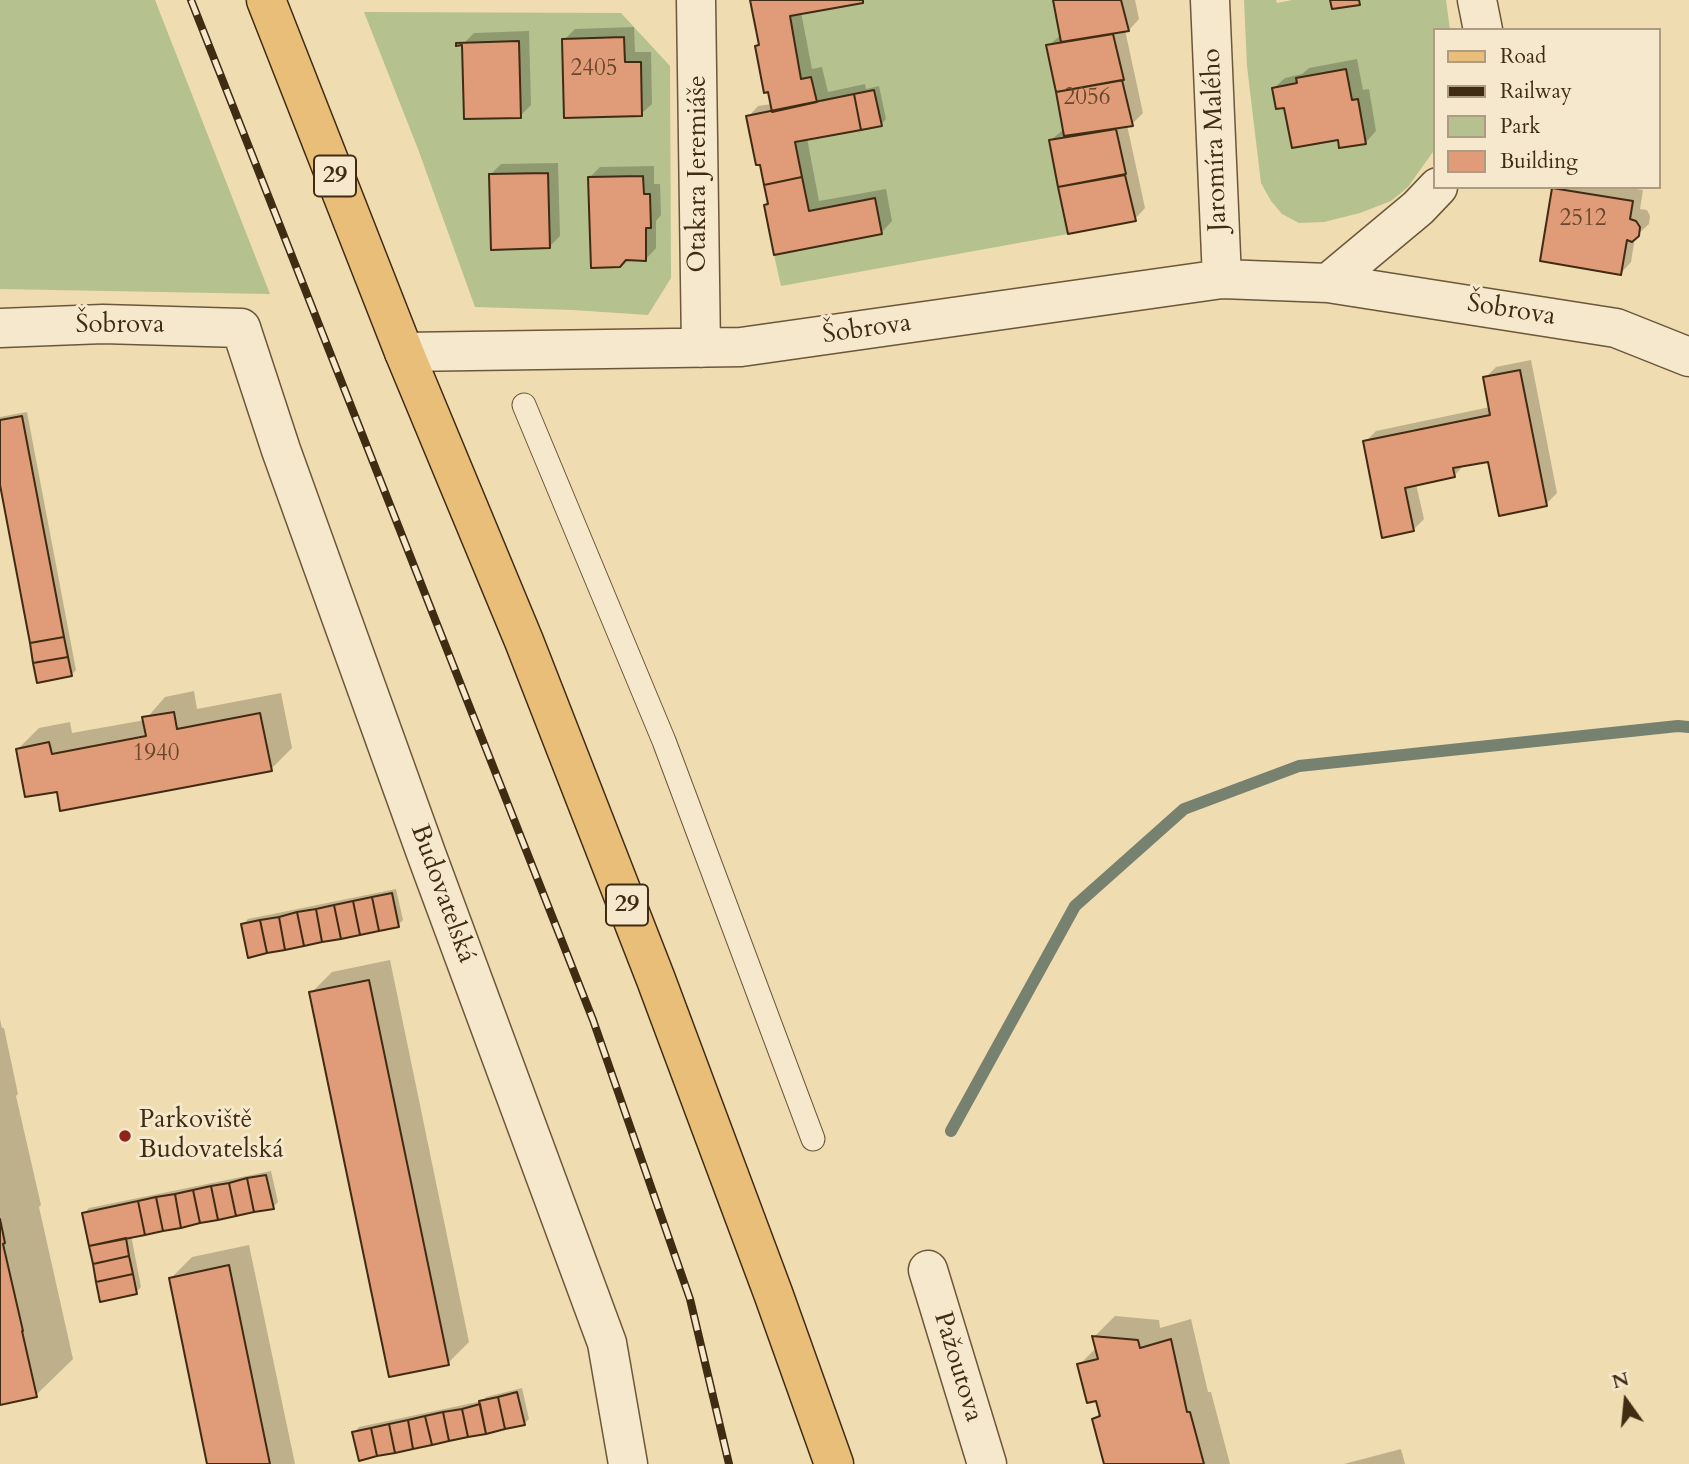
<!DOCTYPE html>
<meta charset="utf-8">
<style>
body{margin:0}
#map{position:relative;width:1689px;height:1464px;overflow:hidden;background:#efdcb0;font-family:Cardo,serif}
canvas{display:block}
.legend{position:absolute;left:1433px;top:28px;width:228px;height:161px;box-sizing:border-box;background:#f5e8cc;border:2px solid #ad9c82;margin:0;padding:9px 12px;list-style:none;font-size:21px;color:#402b13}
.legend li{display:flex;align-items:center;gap:14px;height:35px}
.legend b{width:35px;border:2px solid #ad9c82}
.north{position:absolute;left:1591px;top:1366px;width:70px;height:70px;-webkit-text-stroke:5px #f5e8cc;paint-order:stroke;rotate:345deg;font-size:19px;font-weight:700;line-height:28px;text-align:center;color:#402b13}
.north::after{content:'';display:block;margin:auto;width:24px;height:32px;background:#402b13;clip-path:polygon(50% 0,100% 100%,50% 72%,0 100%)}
</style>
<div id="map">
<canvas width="1689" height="1464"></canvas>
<ul class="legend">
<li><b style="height:9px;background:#e8be78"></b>Road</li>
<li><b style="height:9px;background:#402b13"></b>Railway</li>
<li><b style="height:19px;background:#b5c18e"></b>Park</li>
<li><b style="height:19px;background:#e09b78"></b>Building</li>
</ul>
<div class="north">N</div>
</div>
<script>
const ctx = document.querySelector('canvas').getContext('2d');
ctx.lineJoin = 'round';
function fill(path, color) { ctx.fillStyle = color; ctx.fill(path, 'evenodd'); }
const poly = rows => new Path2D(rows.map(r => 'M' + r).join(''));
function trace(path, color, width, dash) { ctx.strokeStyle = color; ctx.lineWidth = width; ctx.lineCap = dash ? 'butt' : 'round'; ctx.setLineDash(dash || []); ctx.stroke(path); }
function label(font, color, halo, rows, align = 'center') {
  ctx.font = font + ' Cardo,serif'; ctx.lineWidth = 6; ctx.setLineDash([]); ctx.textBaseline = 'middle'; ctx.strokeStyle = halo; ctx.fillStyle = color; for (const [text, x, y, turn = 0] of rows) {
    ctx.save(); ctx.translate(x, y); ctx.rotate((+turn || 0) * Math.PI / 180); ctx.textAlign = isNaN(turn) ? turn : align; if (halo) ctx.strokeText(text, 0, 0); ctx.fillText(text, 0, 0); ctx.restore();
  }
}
const green = poly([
 [0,0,155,0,270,294,0,289],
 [863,0,1053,0,1061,42,1046,45,1064,136,1049,140,1068,234,781,286,774,255,882,234,875,199,809,211,795,142,881,125,874,90,817,102,811,77,801,79,790,16,863,3],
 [1244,0,1276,0,1277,3,1292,0,1330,0,1332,9,1359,5,1359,0,1446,0,1450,30,1435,30,1435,149,1408,187,1391,201,1360,213,1324,222,1299,223,1282,214,1271,201,1261,183,1247,66],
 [1346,69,1352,100,1358,100,1366,143,1340,148,1338,140,1292,148,1284,108,1276,109,1272,88,1297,83,1297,78],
 [364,12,621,13,670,66,671,278,648,315,573,310,475,307,418,149],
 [624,37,625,62,641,62,564,117],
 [519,42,521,118,464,119,462,45,456,46,456,44],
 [548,173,550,248,491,250,489,175],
 [643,176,644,194,650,195,651,227,646,228,646,260,626,260,620,267,591,268,588,177]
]);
const shadow = poly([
 [752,0,864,0,801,12,812,69,822,67,828,92,865,84,866,89,879,86,886,119,881,124,807,138,819,201,886,189,892,221,882,232,766,206,769,202,762,163,748,117,758,106,772,104,757,47,760,43],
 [1055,0,1135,0,1139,19,1129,30,1125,30,1143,113,1132,124,1127,125,1145,208,1135,219,1069,232,1051,140,1064,129,1048,46,1062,34],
 [634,27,635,52,651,52,652,104,641,114,564,40,575,29],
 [529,31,531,105,520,116,463,44,474,33],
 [1357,59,1363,90,1369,89,1376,131,1366,142,1339,138,1286,106,1274,88,1285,78,1302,74,1309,68],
 [558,163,560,236,549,247,490,175,501,164],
 [654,166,654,184,660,184,661,215,656,221,656,248,646,259,626,259,589,178,600,167],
 [1555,187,1623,187,1643,190,1640,209,1647,210,1650,216,1649,224,1635,237,1631,262,1621,273,1554,189],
 [1531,360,1557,493,1546,504,1490,460,1465,464,1454,476,1416,484,1424,519,1413,530,1365,442,1376,431,1490,407,1485,378,1496,367],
 [27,412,76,670,71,675,0,476,0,417],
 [194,691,197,709,281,693,292,748,271,769,58,790,18,749,39,728,70,722,72,733,145,720,165,697],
 [396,889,403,920,398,925,243,924,248,919],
 [390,960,469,1342,448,1363,311,993,332,972],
 [0,1019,2,1028,4,1028,18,1094,16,1096,41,1205,39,1207,73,1359,36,1395,0,1403],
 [271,1171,278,1202,273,1207,131,1235,141,1287,136,1292,84,1213,89,1208],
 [249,1245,295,1464,209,1464,171,1278,192,1257],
 [1115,1316,1159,1320,1160,1328,1191,1319,1208,1392,1211,1392,1230,1464,1105,1464,1094,1420,1101,1412,1098,1399,1079,1365,1097,1347,1094,1337],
 [522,1388,529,1419,524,1424,354,1432,359,1427,482,1401,486,1397],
 [1401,1449,1405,1464,1344,1464]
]);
const stream = poly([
 [951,1131,1075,906,1184,809,1299,766,1678,726,1689,727]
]);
const building = poly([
 [750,0,863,0,863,3,790,16,801,79,811,77,817,102,772,112,768,92,764,93,755,46,759,45,750,0],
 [1053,0,1121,0,1129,31,1061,42,1053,0],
 [1330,0,1359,0,1360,5,1332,9,1330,0],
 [1113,34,1124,80,1056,92,1046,45,1113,34],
 [624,37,625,62,641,62,642,116,564,118,562,39,624,37],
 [519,41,521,118,464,119,462,45,456,46,456,43,519,41],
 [1346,69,1352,100,1358,99,1366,144,1339,148,1338,140,1292,148,1284,108,1276,109,1272,88,1297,83,1296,78,1346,69],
 [1122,80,1133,126,1064,136,1056,92,1122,80],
 [874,90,882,126,861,130,854,94,874,90],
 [854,94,861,130,795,142,802,177,764,185,760,165,756,165,746,116,854,94],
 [1116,129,1126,174,1058,187,1049,140,1116,129],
 [548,173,550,248,491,250,489,174,548,173],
 [1125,175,1136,221,1068,234,1058,187,1125,175],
 [643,176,644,194,650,194,651,228,646,228,646,261,626,260,620,267,591,268,588,177,643,176],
 [802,177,809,211,875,198,882,234,774,255,764,205,768,204,764,185,802,177],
 [1552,188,1633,201,1630,219,1636,221,1640,227,1639,236,1632,242,1627,240,1621,275,1540,261,1552,188],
 [1520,370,1547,506,1499,516,1488,462,1453,468,1455,477,1405,488,1414,531,1382,538,1363,441,1490,415,1483,377,1520,370],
 [22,416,64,637,30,643,0,485,0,420,22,416],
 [64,637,68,657,33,663,30,643,64,637],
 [68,657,72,676,37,683,33,663,68,657],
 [174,712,177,729,260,713,272,771,60,811,57,792,25,797,16,749,49,742,52,754,146,736,142,717,174,712],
 [392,893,399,927,379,931,372,897,392,893],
 [372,897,379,931,360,935,353,901,372,897],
 [353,901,360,935,341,939,334,905,353,901],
 [334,905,341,939,322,942,316,909,334,905],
 [316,909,322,942,304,946,297,912,316,909],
 [297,912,304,946,285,950,279,917,297,912],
 [279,917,285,950,267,953,260,920,279,917],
 [260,920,267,953,248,958,241,924,260,920],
 [369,980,449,1365,389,1377,309,992,369,980],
 [266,1175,274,1209,254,1212,247,1178,266,1175],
 [247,1178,254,1212,236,1216,229,1183,247,1178],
 [229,1183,236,1216,218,1220,211,1186,229,1183],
 [211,1186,218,1220,200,1223,193,1190,211,1186],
 [193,1190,200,1223,181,1228,175,1194,193,1190],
 [175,1194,181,1228,163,1231,156,1197,175,1194],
 [156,1197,163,1231,145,1235,138,1201,156,1197],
 [138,1201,145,1235,89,1246,82,1213,138,1201],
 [0,1219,5,1243,3,1244,23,1331,22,1331,37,1397,0,1405,0,1219],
 [126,1238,129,1256,93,1264,89,1246,126,1238],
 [129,1256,133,1274,96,1282,93,1264,129,1256],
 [229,1265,270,1464,207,1464,169,1278,229,1265],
 [133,1274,137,1294,100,1302,96,1282,133,1274],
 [1092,1336,1138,1340,1140,1348,1171,1339,1187,1412,1190,1412,1204,1464,1104,1464,1092,1419,1100,1416,1096,1401,1087,1403,1077,1364,1098,1359,1092,1336],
 [517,1392,525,1425,505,1429,498,1397,517,1392],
 [498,1397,505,1429,486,1434,479,1401,498,1397],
 [480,1404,486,1434,468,1437,462,1409,480,1404],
 [462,1409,468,1437,449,1441,443,1412,462,1409],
 [443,1412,449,1441,432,1445,425,1416,443,1412],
 [425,1416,432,1445,413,1449,408,1420,425,1416],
 [408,1420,413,1449,395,1453,389,1424,408,1420],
 [389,1424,395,1453,377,1456,371,1428,389,1424],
 [371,1428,377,1456,359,1461,352,1432,371,1428]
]);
const lane = poly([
 [524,405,664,741,813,1139]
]);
const street = poly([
 [696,0,701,348],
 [1210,0,1222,279],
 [1477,0,1483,30],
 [1328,283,1418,208,1438,187],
 [0,328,103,324,241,328,281,450,427,856,607,1343,628,1464],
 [404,352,741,347,1222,279,1328,283,1616,328,1689,357],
 [928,1270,987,1464]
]);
const primary = poly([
 [266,0,404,352,524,641,655,977,773,1293,834,1464]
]);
const rail = poly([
 [191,0,593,1020,690,1299,729,1464]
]);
const markers = [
 [125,1136,7,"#8f2418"]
];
const numberNames = [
 ["2405",594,70],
 ["2056",1087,99],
 ["2512",1583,220],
 ["1940",156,755]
];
const shields = [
 [335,176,42],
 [627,905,42]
];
const shieldNames = [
 ["29",335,176],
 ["29",627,905]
];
const streetNames = [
 ["Jaromíra Malého",1216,140,-92],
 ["Otakara Jeremiáše",699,174,-90],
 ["Šobrova",1511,311,9],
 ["Šobrova",120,326],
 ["Šobrova",867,330,-8],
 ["Budovatelská",442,894,70],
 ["Pažoutova",957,1367,73]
];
const poiNames = [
 ["Parkoviště",139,1121],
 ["Budovatelská",139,1151]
];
fill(green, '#b5c18e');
fill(shadow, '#0003');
trace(stream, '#768170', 12);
fill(building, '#e09b78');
trace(building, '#402b13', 2);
trace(lane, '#6c573a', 25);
trace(street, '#6c573a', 41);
trace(primary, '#402b13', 41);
trace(lane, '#f5e8cc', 23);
trace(street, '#f5e8cc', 38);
trace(primary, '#e8be78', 38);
trace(rail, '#402b13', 8);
trace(rail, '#f5e8cc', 5, [16]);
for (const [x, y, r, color] of markers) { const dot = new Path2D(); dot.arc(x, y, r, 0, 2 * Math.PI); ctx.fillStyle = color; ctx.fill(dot); trace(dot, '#f5e8cc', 2.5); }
label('23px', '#68472c', null, numberNames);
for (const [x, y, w] of shields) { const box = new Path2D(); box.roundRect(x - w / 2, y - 20.5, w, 41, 5); ctx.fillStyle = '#f5e8cc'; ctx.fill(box); trace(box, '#402b13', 2); }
label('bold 24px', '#402b13', null, shieldNames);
label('26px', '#402b13', '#f5e8cc', streetNames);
label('26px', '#402b13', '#f5e8cc', poiNames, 'left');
</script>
